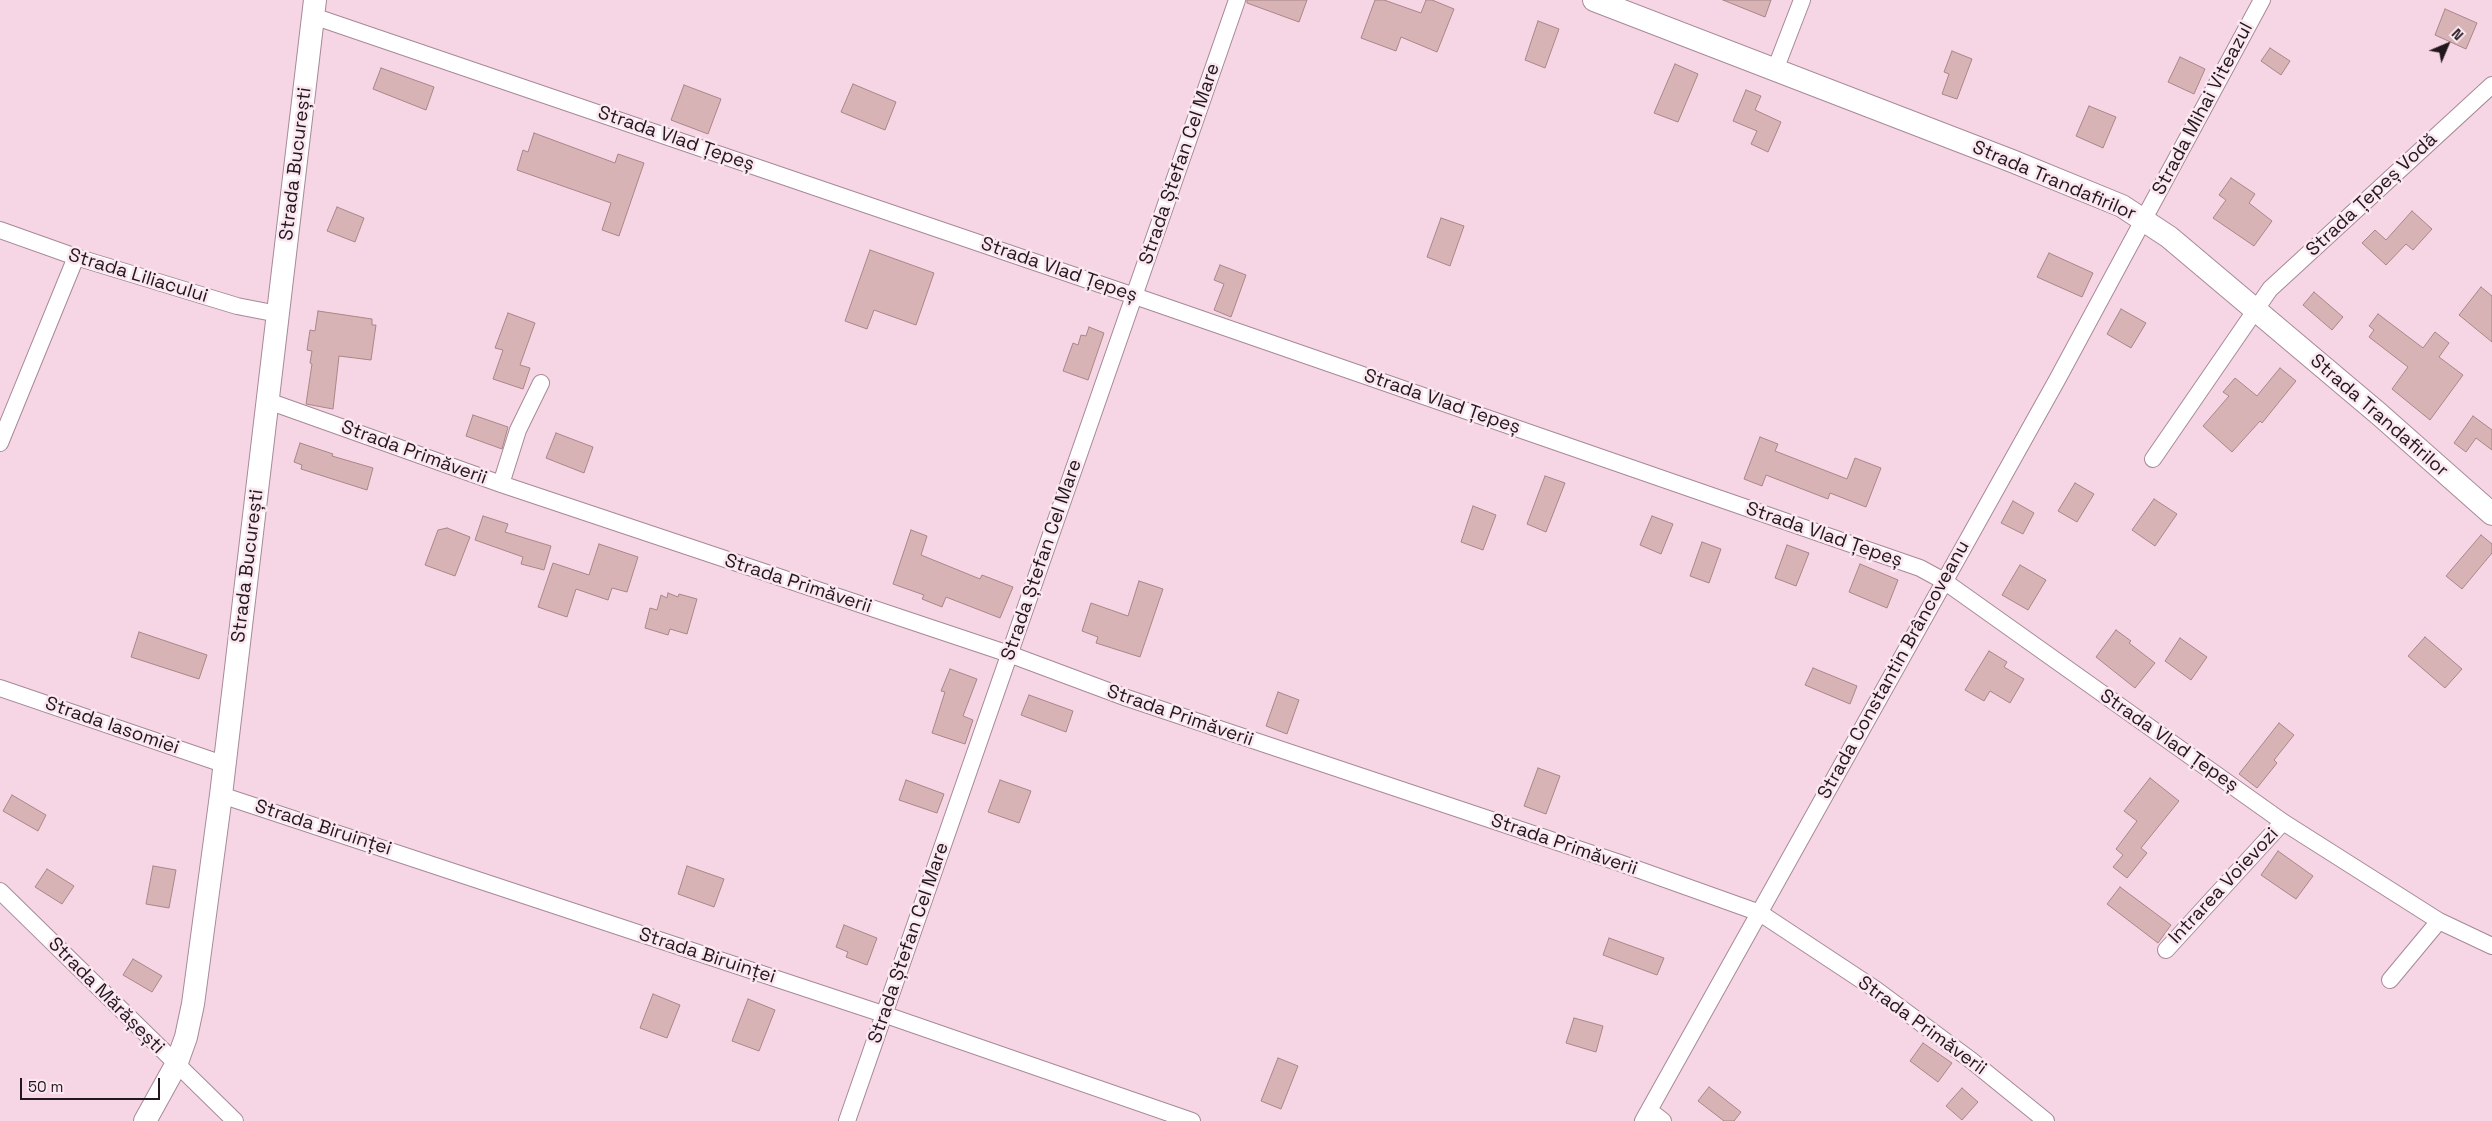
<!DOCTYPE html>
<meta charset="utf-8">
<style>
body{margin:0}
#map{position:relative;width:2492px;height:1121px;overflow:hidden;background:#f6d5e5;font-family:"Space Grotesk",sans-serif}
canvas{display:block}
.north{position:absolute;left:2422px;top:20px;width:50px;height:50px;-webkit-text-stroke:4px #fbe7f0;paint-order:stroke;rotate:45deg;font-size:14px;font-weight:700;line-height:20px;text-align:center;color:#22171d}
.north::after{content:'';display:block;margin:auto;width:18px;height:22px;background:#22171d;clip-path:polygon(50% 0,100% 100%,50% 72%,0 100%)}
.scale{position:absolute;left:20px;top:1078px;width:140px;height:22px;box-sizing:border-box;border:2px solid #22171d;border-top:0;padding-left:6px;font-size:15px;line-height:18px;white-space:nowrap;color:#22171d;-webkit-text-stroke:4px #fbe7f0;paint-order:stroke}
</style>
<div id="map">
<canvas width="2492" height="1121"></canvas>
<div class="north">N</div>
<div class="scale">50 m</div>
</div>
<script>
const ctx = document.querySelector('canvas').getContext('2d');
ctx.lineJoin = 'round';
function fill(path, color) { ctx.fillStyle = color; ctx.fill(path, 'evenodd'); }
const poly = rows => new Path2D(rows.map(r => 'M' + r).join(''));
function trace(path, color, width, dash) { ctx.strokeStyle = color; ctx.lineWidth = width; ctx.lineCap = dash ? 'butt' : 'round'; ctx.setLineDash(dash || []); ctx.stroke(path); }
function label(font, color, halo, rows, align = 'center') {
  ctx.font = font + ' "Space Grotesk",sans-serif'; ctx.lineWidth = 5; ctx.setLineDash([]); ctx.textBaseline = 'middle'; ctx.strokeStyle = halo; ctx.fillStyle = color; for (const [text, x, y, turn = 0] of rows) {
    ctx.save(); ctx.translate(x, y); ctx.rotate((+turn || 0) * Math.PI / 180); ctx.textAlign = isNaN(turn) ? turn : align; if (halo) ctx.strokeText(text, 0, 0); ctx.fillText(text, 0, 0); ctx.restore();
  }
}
const building = poly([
 [1247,0,1307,0,1299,22,1247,3,1247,0],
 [1375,0,1384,0,1421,13,1426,0,1432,0,1454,9,1437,52,1401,37,1396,51,1361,38,1375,0],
 [1723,0,1771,0,1765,17,1723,0],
 [2445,9,2477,23,2466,49,2435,35,2445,9],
 [1538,21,1559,29,1545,68,1525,60,1538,21],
 [2270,48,2290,61,2281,75,2261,61,2270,48],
 [1952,51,1972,59,1957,99,1942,94,1949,74,1944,72,1952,51],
 [2180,57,2205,69,2194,94,2168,82,2180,57],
 [1675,64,1698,74,1678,122,1654,113,1675,64],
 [381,68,434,87,426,110,373,89,381,68],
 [853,84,896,102,885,130,841,112,853,84],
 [684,85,721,99,708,134,671,120,684,85],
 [1746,90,1761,96,1755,110,1781,122,1768,152,1751,144,1757,131,1733,121,1746,90],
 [2089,106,2116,117,2103,148,2076,136,2089,106],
 [534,133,615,163,618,154,644,163,619,236,602,230,611,203,517,170,523,150,528,152,534,133],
 [2231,178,2255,194,2249,203,2272,221,2254,246,2213,218,2226,200,2219,195,2231,178],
 [337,207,364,218,355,242,327,231,337,207],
 [2412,211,2432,229,2413,250,2406,244,2386,265,2362,243,2375,230,2386,240,2412,211],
 [1441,218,1464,226,1450,266,1427,257,1441,218],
 [870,250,934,273,916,325,874,310,867,329,845,321,870,250],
 [2049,253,2093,273,2082,297,2037,277,2049,253],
 [1220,265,1246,275,1231,317,1214,310,1224,284,1214,280,1220,265],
 [2481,287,2492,296,2492,342,2459,315,2481,287],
 [2314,292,2343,317,2332,330,2303,305,2314,292],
 [2121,309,2146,323,2131,348,2107,334,2121,309],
 [318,311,372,319,372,325,376,325,371,360,339,356,333,409,306,404,312,364,310,363,312,351,307,350,310,330,315,331,318,311],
 [508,313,535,323,520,365,530,368,523,389,493,379,503,350,495,348,508,313],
 [2378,314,2423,348,2435,332,2449,343,2439,357,2463,375,2430,420,2392,389,2408,367,2369,337,2374,330,2369,326,2378,314],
 [1089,327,1104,333,1088,380,1063,371,1073,343,1078,345,1081,335,1086,336,1089,327],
 [2280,368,2296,381,2262,423,2260,421,2232,452,2203,426,2229,396,2223,392,2235,378,2257,396,2280,368],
 [473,415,508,427,502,449,466,436,473,415],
 [2473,416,2492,430,2492,450,2476,438,2466,452,2454,443,2473,416],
 [556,433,593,447,584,473,546,458,556,433],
 [1760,437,1778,444,1775,451,1847,479,1855,458,1881,468,1866,507,1830,493,1828,499,1766,475,1762,486,1744,479,1760,437],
 [300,443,333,454,332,456,373,468,367,490,301,469,302,465,294,462,300,443],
 [1545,476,1565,483,1546,532,1527,524,1545,476],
 [2075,483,2094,494,2077,522,2058,511,2075,483],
 [2154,499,2177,514,2155,546,2132,530,2154,499],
 [2013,501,2034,513,2023,534,2001,523,2013,501],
 [1473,506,1496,515,1483,550,1461,542,1473,506],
 [483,516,508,524,505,532,551,546,544,570,521,564,523,557,475,540,483,516],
 [1652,516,1673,524,1661,554,1640,545,1652,516],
 [447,528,470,537,455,576,425,565,438,530,447,528],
 [911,530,927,536,921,555,980,579,982,575,1013,587,1000,618,946,597,942,607,922,599,924,595,893,584,911,530],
 [2481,535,2492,544,2492,553,2462,589,2446,576,2481,535],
 [1702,542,1721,549,1709,583,1690,576,1702,542],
 [599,544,638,557,627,592,612,588,608,600,576,589,567,617,538,607,553,563,589,575,599,544],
 [1787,545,1809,553,1796,586,1775,578,1787,545],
 [1860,564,1898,580,1887,608,1849,592,1860,564],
 [2020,565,2046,580,2028,610,2002,595,2020,565],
 [1139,581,1163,589,1140,657,1096,643,1098,637,1082,631,1091,603,1128,616,1139,581],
 [668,593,678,597,679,594,697,599,687,634,670,629,668,635,645,628,650,608,657,610,661,595,667,598,668,593],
 [2116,630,2131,641,2129,643,2155,663,2135,688,2096,657,2116,630],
 [139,632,207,655,199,679,131,657,139,632],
 [2425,637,2462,669,2445,688,2408,656,2425,637],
 [2180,638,2207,657,2191,680,2165,661,2180,638],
 [1989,651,2007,662,2004,667,2024,679,2010,703,1990,691,1984,701,1965,690,1989,651],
 [1813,668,1857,686,1850,704,1805,685,1813,668],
 [950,669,977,679,963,716,973,720,965,744,932,733,945,692,941,691,950,669],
 [1278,692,1299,700,1287,734,1266,726,1278,692],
 [1029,695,1073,711,1066,732,1021,715,1029,695],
 [2279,723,2294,735,2274,760,2277,763,2257,788,2239,774,2279,723],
 [1538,768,1560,776,1546,814,1524,806,1538,768],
 [2150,778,2179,801,2141,848,2147,853,2127,878,2113,867,2123,855,2116,849,2137,821,2124,811,2150,778],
 [906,780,944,794,937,813,899,800,906,780],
 [1000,780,1031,791,1019,823,988,812,1000,780],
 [12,795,46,815,38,831,3,811,12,795],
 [2278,851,2313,876,2296,899,2261,875,2278,851],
 [153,866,176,870,169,908,146,904,153,866],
 [687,866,724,879,714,907,678,894,687,866],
 [47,869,74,886,62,904,35,887,47,869],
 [2120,887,2171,925,2158,943,2107,904,2120,887],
 [844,925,877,938,867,965,846,957,848,952,836,947,844,925],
 [1609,938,1664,958,1657,975,1603,955,1609,938],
 [133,959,162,976,152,992,123,975,133,959],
 [653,994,680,1005,667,1038,640,1028,653,994],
 [748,999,775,1010,759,1051,732,1041,748,999],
 [1574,1018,1603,1026,1596,1052,1566,1043,1574,1018],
 [1923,1043,1952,1063,1938,1082,1910,1061,1923,1043],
 [1278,1058,1298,1066,1281,1109,1261,1101,1278,1058],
 [1709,1087,1741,1112,1734,1121,1724,1121,1698,1101,1709,1087],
 [1962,1088,1978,1102,1962,1120,1946,1106,1962,1088]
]);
const minor = poly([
 [313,16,1152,302,1920,568,1944,581,2283,822,2439,921,2492,946],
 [1775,70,1802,0],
 [0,230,76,257,237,306,278,314],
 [268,401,501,484,1009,654,1127,698,1620,863,1760,913,1875,989,1972,1061,2046,1121],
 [0,443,76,257],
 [2153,459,2270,289,2492,85],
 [501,484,518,430,541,383],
 [0,688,223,764],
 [221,795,883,1014,1192,1121],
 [0,891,235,1121],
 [2166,950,2283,822],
 [2390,980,2439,921],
 [1649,1110,1663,1121],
 [847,1121,1237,0],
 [1643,1121,2057,380,2262,0]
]);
const secondary = poly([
 [1594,0,2012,161,2122,206,2169,237,2379,414,2492,514],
 [145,1121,176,1065,186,1037,193,1004,221,795,315,0]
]);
const streetNames = [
 ["Strada Mihai Viteazul",2203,109,-62],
 ["Strada Vlad Țepeș",676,139,19],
 ["Strada București",296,164,-83],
 ["Strada Ștefan Cel Mare",1180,164,-71],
 ["Strada Trandafirilor",2054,181,23],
 ["Strada Țepeș Vodă",2372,195,-43],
 ["Strada Vlad Țepeș",1059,270,19],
 ["Strada Liliacului",138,276,17],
 ["Strada Vlad Țepeș",1442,402,19],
 ["Strada Trandafirilor",2379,416,41],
 ["Strada Primăverii",414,453,20],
 ["Strada Vlad Țepeș",1824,535,19],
 ["Strada Ștefan Cel Mare",1042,560,-71],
 ["Strada București",248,566,-83],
 ["Strada Primăverii",798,584,18],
 ["Strada Constantin Brâncoveanu",1894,670,-61],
 ["Strada Primăverii",1180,716,19],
 ["Strada Iasomiei",112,726,19],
 ["Strada Vlad Țepeș",2169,741,35],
 ["Strada Biruinței",323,828,18],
 ["Strada Primăverii",1564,845,19],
 ["Intrarea Voievozi",2224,886,-47],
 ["Strada Ștefan Cel Mare",909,943,-71],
 ["Strada Biruinței",707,956,18],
 ["Strada Mărășești",106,996,45],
 ["Strada Primăverii",1922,1026,36]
];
fill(building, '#d8b3b5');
trace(building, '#a98687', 1);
trace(minor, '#a78997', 18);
trace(secondary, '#a78997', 24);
trace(minor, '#fff', 16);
trace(secondary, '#fff', 22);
label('19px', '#22171d', '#fbe7f0', streetNames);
</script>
